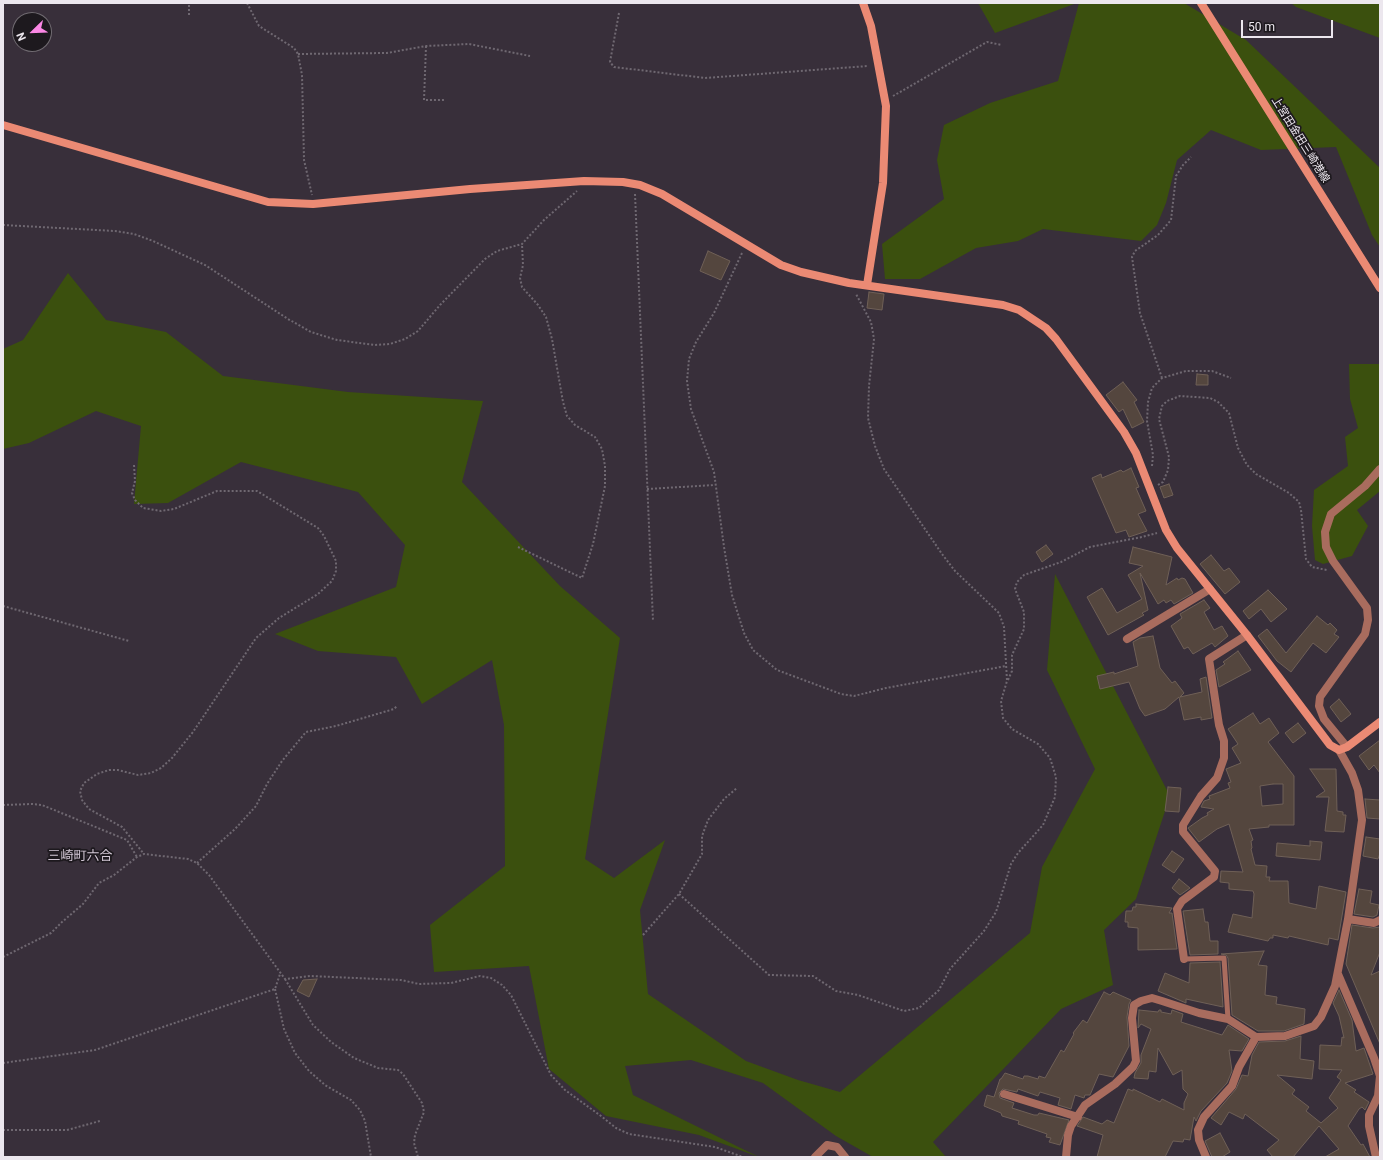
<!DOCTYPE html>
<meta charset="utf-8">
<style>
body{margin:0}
#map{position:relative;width:1383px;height:1160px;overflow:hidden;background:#382f3a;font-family:Roboto,sans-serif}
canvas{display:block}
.frame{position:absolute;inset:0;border:4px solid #ece7ee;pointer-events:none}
.north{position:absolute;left:12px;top:12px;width:40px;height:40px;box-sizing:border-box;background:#1d191e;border:1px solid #706b71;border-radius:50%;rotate:247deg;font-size:11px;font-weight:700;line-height:16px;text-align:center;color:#ece7ee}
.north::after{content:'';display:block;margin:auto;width:14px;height:18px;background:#fb87e5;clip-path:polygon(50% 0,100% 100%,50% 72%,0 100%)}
.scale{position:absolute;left:1241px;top:20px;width:92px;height:18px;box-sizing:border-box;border:2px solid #ece7ee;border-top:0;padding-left:5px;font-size:12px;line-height:14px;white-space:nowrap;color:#ece7ee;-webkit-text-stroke:3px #1d191e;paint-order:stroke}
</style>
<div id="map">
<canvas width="1383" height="1160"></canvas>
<div class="frame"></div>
<div class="north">N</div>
<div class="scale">50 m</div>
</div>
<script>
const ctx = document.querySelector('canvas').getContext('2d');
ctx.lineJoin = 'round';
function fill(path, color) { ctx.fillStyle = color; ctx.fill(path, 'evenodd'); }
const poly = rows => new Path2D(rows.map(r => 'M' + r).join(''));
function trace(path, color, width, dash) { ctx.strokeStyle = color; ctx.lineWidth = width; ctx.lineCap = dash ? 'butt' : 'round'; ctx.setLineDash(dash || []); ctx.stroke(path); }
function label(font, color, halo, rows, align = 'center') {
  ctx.font = font + ' Roboto,"Noto Sans JP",sans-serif'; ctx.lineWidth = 3.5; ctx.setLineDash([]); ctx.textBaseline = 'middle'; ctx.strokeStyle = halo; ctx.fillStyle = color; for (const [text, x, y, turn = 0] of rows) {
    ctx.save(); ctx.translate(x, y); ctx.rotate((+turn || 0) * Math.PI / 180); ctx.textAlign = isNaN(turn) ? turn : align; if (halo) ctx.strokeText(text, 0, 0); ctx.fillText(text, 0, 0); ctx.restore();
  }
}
const green = poly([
 [978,3,1077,3,995,33],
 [1079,3,1184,3,1246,40,1380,168,1380,247,1372,235,1336,147,1261,150,1211,130,1177,160,1166,203,1157,225,1141,241,1043,229,1018,241,976,248,920,279,885,279,882,244,944,199,937,160,944,125,990,103,1058,81],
 [1291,3,1380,3,1380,38,1296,7],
 [68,273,106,320,166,332,223,376,348,392,483,401,462,482,560,586,620,638,585,859,614,878,665,840,640,910,648,994,746,1061,798,1080,840,1092,1030,933,1042,867,1095,769,1047,670,1055,574,1170,796,1136,899,1104,930,1113,985,1061,1009,933,1142,946,1157,873,1157,836,1136,763,1083,691,1060,625,1066,633,1095,759,1157,699,1135,606,1116,549,1069,529,966,434,972,430,925,505,866,504,725,492,660,422,704,396,657,318,651,275,634,396,587,405,545,358,492,241,462,168,503,134,504,141,426,96,411,29,443,3,449,3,349,23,340],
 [1349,364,1380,364,1380,491,1357,510,1368,526,1352,556,1323,564,1315,560,1312,526,1314,490,1348,466,1345,437,1358,428,1350,399]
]);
const building = poly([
 [708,251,730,261,721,280,700,271,708,251],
 [869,292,884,294,882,310,867,308,869,292],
 [1197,374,1208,375,1208,385,1196,385,1197,374],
 [1123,382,1137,400,1134,402,1144,422,1132,428,1123,409,1119,412,1106,395,1123,382],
 [1131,468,1139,487,1136,488,1146,511,1138,514,1147,531,1129,537,1126,530,1116,533,1092,478,1101,474,1102,478,1121,470,1123,472,1131,468],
 [1169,484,1173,495,1164,498,1160,487,1169,484],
 [1046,545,1053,554,1042,562,1036,552,1046,545],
 [1133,547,1172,557,1166,585,1177,578,1178,580,1182,578,1185,579,1193,593,1174,604,1171,600,1166,603,1164,600,1158,604,1140,573,1148,610,1142,613,1144,615,1108,635,1087,597,1102,588,1117,613,1142,599,1128,575,1143,566,1129,563,1133,547],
 [1211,555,1224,571,1229,568,1240,582,1225,594,1200,564,1211,555],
 [1268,590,1287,609,1271,622,1261,609,1249,619,1243,611,1268,590],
 [1204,600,1210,608,1204,612,1214,630,1222,626,1228,636,1215,647,1212,643,1193,654,1188,647,1184,649,1171,626,1182,618,1180,614,1204,600],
 [1317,616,1328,625,1330,623,1337,630,1334,634,1339,637,1326,653,1313,643,1291,672,1277,661,1258,636,1267,629,1286,653,1317,616],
 [1153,636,1160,668,1172,683,1175,681,1184,693,1180,697,1202,692,1200,679,1206,677,1212,718,1201,720,1201,717,1184,720,1179,697,1165,709,1145,716,1140,709,1129,682,1100,689,1097,676,1114,672,1114,674,1138,666,1133,642,1140,638,1153,636],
 [1238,651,1251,670,1219,687,1216,670,1225,664,1223,662,1238,651],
 [1339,699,1351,714,1341,722,1330,707,1339,699],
 [1253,713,1260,724,1269,718,1279,733,1268,742,1294,776,1294,825,1269,825,1269,827,1249,829,1253,840,1251,841,1252,848,1251,849,1255,865,1267,866,1266,877,1270,877,1269,881,1288,881,1289,903,1316,909,1319,886,1346,892,1338,940,1329,938,1328,945,1289,936,1288,938,1273,935,1273,938,1270,938,1268,941,1228,932,1233,914,1252,918,1254,894,1253,891,1229,889,1229,883,1220,882,1221,871,1243,872,1229,824,1217,829,1199,842,1188,828,1202,818,1208,815,1207,813,1214,809,1201,807,1204,801,1210,799,1209,796,1230,788,1228,783,1231,782,1226,769,1241,763,1232,748,1238,744,1228,729,1253,713],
 [1273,784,1283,784,1283,804,1262,806,1260,786,1273,784],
 [1298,723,1306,733,1293,743,1285,733,1298,723],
 [1380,740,1380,773,1374,765,1369,770,1359,756,1380,740],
 [1310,769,1336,769,1337,811,1343,812,1343,815,1346,815,1344,832,1325,831,1329,797,1316,797,1325,791,1310,769],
 [1168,787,1181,788,1179,812,1165,811,1168,787],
 [1365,799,1380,800,1380,819,1367,818,1365,799],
 [1366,837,1380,839,1380,853,1378,859,1363,856,1366,837],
 [1310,841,1322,842,1320,860,1276,856,1277,843,1310,846,1310,841],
 [1172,851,1184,859,1174,873,1162,865,1172,851],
 [1179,879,1190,888,1180,895,1172,888,1179,879],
 [1359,889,1372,891,1370,903,1379,905,1377,915,1373,917,1354,914,1359,889],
 [1136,904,1172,908,1169,913,1172,913,1177,949,1138,950,1138,928,1128,927,1128,922,1125,922,1126,911,1132,911,1133,907,1136,907,1136,904],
 [1203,909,1205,922,1208,922,1210,941,1218,941,1218,954,1190,955,1183,911,1203,909],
 [1352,925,1373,928,1380,927,1380,952,1371,975,1380,971,1380,1044,1346,964,1352,925],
 [1264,951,1258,965,1267,966,1265,995,1277,997,1276,1004,1305,1009,1304,1024,1284,1031,1258,1031,1232,1015,1228,958,1226,955,1221,954,1264,951],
 [1220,962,1223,1007,1186,999,1186,1003,1158,991,1165,973,1189,983,1190,963,1220,962],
 [317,979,309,997,297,991,303,980,317,979],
 [1339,990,1352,1020,1356,1051,1364,1048,1373,1074,1345,1083,1356,1090,1354,1092,1369,1102,1365,1110,1362,1107,1359,1109,1348,1126,1361,1145,1363,1144,1370,1157,1325,1157,1339,1149,1319,1126,1293,1157,1273,1157,1267,1150,1279,1140,1245,1114,1243,1119,1229,1112,1221,1125,1211,1118,1236,1089,1242,1075,1248,1076,1252,1055,1259,1042,1285,1041,1301,1036,1300,1059,1314,1061,1312,1079,1277,1075,1295,1090,1292,1094,1309,1107,1306,1111,1321,1123,1338,1108,1329,1098,1341,1080,1337,1077,1342,1070,1319,1069,1320,1045,1341,1046,1342,1037,1344,1038,1339,1016,1333,1003,1339,990],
 [1104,992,1110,995,1113,992,1131,1000,1129,1004,1127,1017,1129,1046,1113,1077,1099,1074,1090,1095,1085,1095,1084,1098,1075,1095,1071,1109,1058,1105,1060,1098,1040,1092,1038,1096,1018,1089,1017,1092,1003,1089,999,1093,1000,1098,1014,1103,1012,1108,1034,1115,1038,1115,1039,1113,1069,1120,1060,1145,1049,1142,1051,1138,1046,1137,1047,1134,1018,1124,1019,1121,1002,1116,1001,1113,984,1106,987,1095,994,1097,1000,1079,1001,1079,1005,1073,1023,1079,1024,1076,1028,1076,1038,1079,1039,1076,1045,1078,1061,1050,1064,1052,1074,1034,1073,1033,1083,1020,1087,1023,1104,992],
 [1139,1010,1158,1012,1159,1010,1161,1010,1161,1012,1171,1014,1172,1010,1183,1014,1181,1022,1222,1035,1228,1025,1249,1039,1242,1051,1229,1050,1232,1071,1227,1083,1201,1111,1196,1121,1194,1117,1190,1140,1184,1139,1183,1142,1173,1141,1165,1157,1097,1157,1103,1135,1077,1126,1083,1117,1102,1124,1107,1120,1114,1123,1128,1089,1133,1091,1133,1089,1160,1102,1162,1099,1184,1110,1184,1103,1188,1094,1183,1089,1182,1070,1173,1075,1158,1048,1156,1072,1149,1071,1148,1079,1134,1078,1135,1073,1141,1063,1141,1055,1151,1029,1141,1024,1138,1028,1139,1010],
 [1220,1133,1230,1152,1222,1157,1212,1157,1205,1141,1220,1133]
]);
const path = poly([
 [247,3,259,26,294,48,298,54,302,75,304,160,312,195],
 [619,13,610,62,614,67,705,78,868,66],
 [189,15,189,3],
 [426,46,424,100,444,100],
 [298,54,387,53,426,46,469,44,530,56],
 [893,96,987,42,1002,45],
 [635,194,653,621],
 [3,225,115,231,134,234,153,241,205,265,288,319,311,332,337,340,375,345,390,344,405,339,418,331,440,305,485,259,497,251,522,244,544,220,577,191],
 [742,253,714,313,696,342,689,359,687,381,691,409,714,472,724,547,732,595,744,633,753,650,777,670,841,694,854,696,886,688,1006,666],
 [1162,378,1140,313,1132,257,1135,251,1158,235,1171,220,1176,176,1183,165,1191,157],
 [134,465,135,481,132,493,135,500,143,508,161,511,174,509,217,491,257,491,318,528,324,536,336,561,336,571,332,581,318,594,279,618,256,638,193,732,172,758,161,768,151,773,138,775,118,770,109,770,97,774,84,783,80,791,82,800,89,809,122,827,144,854],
 [1152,466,1153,455,1147,421,1148,402,1152,388,1162,378,1186,371,1212,371,1231,378],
 [1158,485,1163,482,1168,470,1169,457,1159,419,1162,406,1167,401,1180,396,1210,398,1218,402,1229,413,1238,448,1247,465,1256,474,1289,493,1299,502,1301,510,1306,559,1312,567,1327,570],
 [647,489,715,485],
 [518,547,582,578,593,544,605,486,605,466,602,449,595,437,575,425,567,416,563,402,552,339,546,317,538,305,522,287,520,278,523,265,522,244],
 [3,606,129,641],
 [1008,680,1012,671,1012,655,1024,629,1024,612,1015,589,1017,582,1024,575,1061,562,1090,547,1142,537,1157,533],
 [3,805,32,804,42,805,127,840,137,857],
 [197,863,235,829,256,806,267,784,282,761,306,732,336,726,394,709,397,706],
 [679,894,769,975,813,976,836,991,858,995,904,1011,919,1008,939,990,950,969,984,931,996,912,1011,864,1018,853,1043,825,1055,797,1056,777,1050,758,1038,744,1012,729,1003,718,1001,701,1007,681,1004,627,999,613,955,571,942,554,884,469,875,446,868,418,869,386,874,339,871,322,856,294],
 [643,935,679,894,702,854,702,836,708,820,724,799,737,788],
 [3,957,51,933,62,922,83,904,99,883,114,875,137,857,144,854,188,859,197,863,209,875,285,979,310,976,401,980,419,984,451,983,480,976,491,978,502,985,511,995,551,1075,565,1090,601,1116,616,1128,629,1134,715,1147,743,1157],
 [285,979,313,1025,331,1042,354,1058,378,1068,398,1070,403,1074,422,1103,424,1112,415,1135,414,1143,418,1157],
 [275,989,284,1029,295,1053,309,1071,325,1085,351,1100,360,1110,365,1121,371,1157],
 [3,1063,95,1050,275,989,280,974],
 [3,1130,67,1130,100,1121]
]);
const lane = poly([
 [1184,959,1224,958,1228,1019]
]);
const street = poly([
 [1127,639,1210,589],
 [1347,747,1324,719,1319,706,1320,697,1365,634,1368,620,1367,608,1333,561,1326,547,1325,532,1331,514,1365,486,1380,469],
 [1348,919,1374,923,1380,920],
 [1184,959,1177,909,1182,901,1214,877,1215,871,1183,832,1183,825,1201,796,1217,778,1224,758,1224,741,1219,725,1209,659,1247,635],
 [1338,974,1374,1058,1380,1076,1378,1096,1369,1115,1369,1126,1376,1157],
 [1004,1094,1078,1117],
 [815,1157,827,1145,837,1147,845,1157],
 [1066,1157,1068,1135,1071,1126,1085,1105,1115,1084,1133,1067,1136,1061,1132,1018,1134,1005,1141,1001,1152,998,1162,1001,1199,1013,1228,1019,1256,1037],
 [1206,1157,1199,1140,1198,1130,1204,1117,1232,1086,1239,1067,1256,1037,1285,1036,1314,1026,1321,1017,1335,986,1348,919,1362,820,1358,790,1352,773,1339,750]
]);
const secondary = poly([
 [863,3,871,26,886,106,883,183,867,285],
 [1201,3,1380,288],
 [3,125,268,202,313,204,470,189,584,181,623,182,640,185,662,194,781,265,801,272,849,283,1003,305,1019,310,1046,328,1056,339,1124,432,1136,453,1166,530,1177,548,1247,635,1330,745,1339,750,1347,747,1380,722]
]);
const streetNames = [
 ["上宮田金田三崎港線",1300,140,58]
];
const quarterNames = [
 ["三崎町六合",80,857]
];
fill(green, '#3b500e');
fill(building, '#54463e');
trace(building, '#6f6057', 1);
trace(path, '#6f6871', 2, [2, 2]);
trace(lane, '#a96c5e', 5);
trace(street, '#a96c5e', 8);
trace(secondary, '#eb8a74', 8);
label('11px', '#ece7ee', '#1d191e', streetNames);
label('13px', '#d2c7d5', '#1d191e', quarterNames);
</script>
